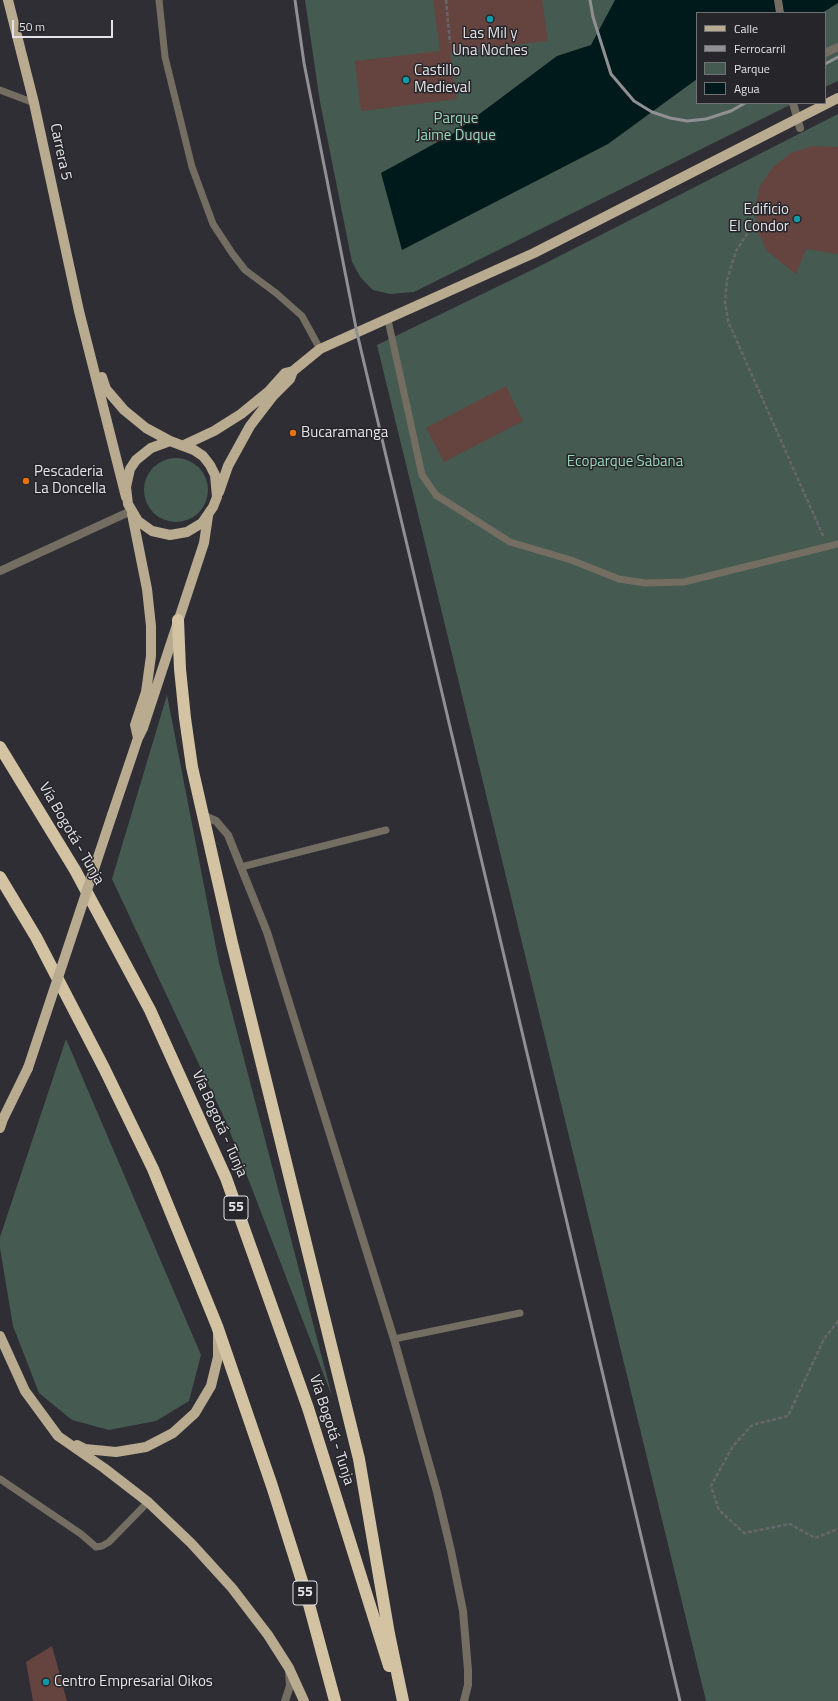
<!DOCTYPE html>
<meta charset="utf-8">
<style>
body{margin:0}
#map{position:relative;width:838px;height:1701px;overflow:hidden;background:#2f2e34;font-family:"Titillium Web",sans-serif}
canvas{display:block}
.legend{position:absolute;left:696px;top:12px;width:130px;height:92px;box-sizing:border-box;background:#25252a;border:1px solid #717176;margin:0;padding:5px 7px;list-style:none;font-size:12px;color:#e4e4e8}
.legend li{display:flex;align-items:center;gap:8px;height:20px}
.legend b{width:20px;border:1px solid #717176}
.scale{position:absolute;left:12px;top:20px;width:101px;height:18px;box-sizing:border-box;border:2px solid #e4e4e8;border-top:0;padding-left:5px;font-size:12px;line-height:14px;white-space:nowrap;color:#e4e4e8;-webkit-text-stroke:3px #25252a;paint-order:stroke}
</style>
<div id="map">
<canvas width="838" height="1701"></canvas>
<ul class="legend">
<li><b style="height:5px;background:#b8ab90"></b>Calle</li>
<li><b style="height:5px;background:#908f94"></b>Ferrocarril</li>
<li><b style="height:11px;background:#455a50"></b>Parque</li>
<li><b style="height:11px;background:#001a1b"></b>Agua</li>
</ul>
<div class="scale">50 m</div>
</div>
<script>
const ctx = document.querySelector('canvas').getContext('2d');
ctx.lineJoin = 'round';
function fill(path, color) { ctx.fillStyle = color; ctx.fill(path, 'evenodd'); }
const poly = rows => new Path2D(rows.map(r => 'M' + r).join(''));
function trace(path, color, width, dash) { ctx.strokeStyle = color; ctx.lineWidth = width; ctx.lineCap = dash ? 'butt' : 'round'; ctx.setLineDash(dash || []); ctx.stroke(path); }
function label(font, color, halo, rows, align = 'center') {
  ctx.font = font + ' "Titillium Web",sans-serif'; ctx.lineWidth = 3; ctx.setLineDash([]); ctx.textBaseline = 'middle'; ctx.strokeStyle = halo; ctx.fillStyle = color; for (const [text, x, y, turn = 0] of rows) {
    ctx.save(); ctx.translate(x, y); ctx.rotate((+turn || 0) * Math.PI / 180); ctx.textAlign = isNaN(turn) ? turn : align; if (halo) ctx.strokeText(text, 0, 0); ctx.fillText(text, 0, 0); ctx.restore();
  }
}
const green = poly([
 [305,0,838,0,838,81,825,87,825,13,697,13,697,103,794,103,414,292,390,294,373,290,361,278,352,262,320,102],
 [838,114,838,1701,706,1701,377,345,538,267],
 '144 490a32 32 0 1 1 64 0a32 32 0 1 1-64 0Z',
 [167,695,219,963,332,1396,227,1124,112,879],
 [66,1039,201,1355,189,1401,156,1421,109,1430,72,1420,39,1393,13,1326,0,1248,0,1237]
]);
const water = poly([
 [615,0,838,0,838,3,822,13,697,13,697,79,608,144,402,250,381,173,454,133,557,56,591,45]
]);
const building = poly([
 [433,0,542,0,548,41,450,52,457,99,361,111,355,61,440,51],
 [812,146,838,147,838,254,806,249,796,274,767,251,757,230,755,208,760,186,773,167,791,153],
 [506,386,523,421,444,462,426,428],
 [52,1646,67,1701,33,1701,26,1662]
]);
const path = poly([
 [446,0,450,43],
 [754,223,736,251,727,280,725,302,728,321,824,538],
 [838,1321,824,1339,788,1416,752,1425,733,1446,711,1486,719,1510,744,1533,790,1524,815,1538,838,1529]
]);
const lane = poly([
 [159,0,165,57,192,167,213,224,232,253,245,270,276,293,302,316,320,349],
 [0,90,34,103],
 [388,320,422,475,436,495,510,542,571,560,619,579,645,583,684,582,838,544],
 [241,867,386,830],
 [394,1339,520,1313],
 [0,1479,81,1534,96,1547,102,1546,109,1542,148,1502]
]);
const street = poly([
 [778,0,780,13],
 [825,53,838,47],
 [793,103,800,128],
 [0,571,131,511],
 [202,815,216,821,228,835,267,932,394,1339,437,1492,451,1551,463,1611,468,1670,468,1685,464,1701],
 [285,1701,290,1686,289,1671]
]);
const primary = poly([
 [8,0,34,103,79,311,126,497],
 [102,377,106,389,124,410,146,428,170,441],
 [170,441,194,450,203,456,210,465,215,475,217,497,213,507,202,523,187,532,170,535,152,531,138,521,128,504,126,487,130,469,136,460,151,448,170,441],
 [184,445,214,431,241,414,268,392,285,373,293,371,320,349,534,253,838,98],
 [219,492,228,466,250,426,273,396,290,379,293,371],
 [132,514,147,589,151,626,151,656,146,692,135,725,138,738],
 [112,815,138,738,143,728,204,543,208,516],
 [0,1128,3,1119,28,1068],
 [0,1336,25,1391,58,1436,104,1468,148,1502,191,1543,232,1588,268,1635,289,1668,304,1701],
 [77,1445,85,1449,116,1452,146,1447,173,1433,195,1413,211,1386,218,1357,218,1334]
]);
const highway = poly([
 [178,620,180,669,185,718,192,767,232,943,359,1459,389,1634,403,1701],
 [0,747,75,870,150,1010,226,1178,308,1408,389,1666],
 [0,877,36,937,104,1068,153,1169,217,1326,272,1486,307,1597,335,1701]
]);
const rail = poly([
 [295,0,304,63,357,333,680,1701],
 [590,0,593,17,611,74,634,101,652,112,670,118,687,121,706,119,731,111,745,103],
 [825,64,838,57]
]);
const primaryBridge = poly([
 [28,1068,112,815]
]);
const markers = [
 [490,19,4,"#0f9aa8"],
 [406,80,4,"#0f9aa8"],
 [797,219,4,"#0f9aa8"],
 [293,433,4,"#e8710a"],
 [26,481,4,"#e8710a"],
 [46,1682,4,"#0f9aa8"]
];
const shields = [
 [236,1208,24],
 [305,1593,24]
];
const shieldNames = [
 ["55",236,1208],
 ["55",305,1593]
];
const poiNames = [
 ["Las Mil y",490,34,"center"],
 ["Una Noches",490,51,"center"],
 ["Castillo",414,71],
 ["Medieval",414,88],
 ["Edificio",789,210,"right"],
 ["El Condor",789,227,"right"],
 ["Bucaramanga",301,433],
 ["Pescaderia",34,472],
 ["La Doncella",34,489],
 ["Centro Empresarial Oikos",54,1682]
];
const parkNames = [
 ["Parque",456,119],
 ["Jaime Duque",456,136],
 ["Ecoparque Sabana",625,462]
];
const streetNames = [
 ["Carrera 5",60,152,78],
 ["Vía Bogotá - Tunja",71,834,60],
 ["Vía Bogotá - Tunja",219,1124,66],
 ["Vía Bogotá - Tunja",331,1430,72]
];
fill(green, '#455a50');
fill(water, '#001a1b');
fill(building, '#654440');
trace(path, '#67666b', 2.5, [4, 2]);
trace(lane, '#746d61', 7);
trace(street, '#746d61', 8);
trace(primary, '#b8ab90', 10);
trace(highway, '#d3c3a3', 12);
trace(rail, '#908f94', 3);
trace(primaryBridge, '#b8ab90', 10);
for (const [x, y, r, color] of markers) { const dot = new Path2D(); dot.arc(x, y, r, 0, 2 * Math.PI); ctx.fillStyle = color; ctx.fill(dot); trace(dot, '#25252a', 1.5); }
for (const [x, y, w] of shields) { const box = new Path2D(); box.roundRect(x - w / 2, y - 12, w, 24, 3); ctx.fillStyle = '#25252a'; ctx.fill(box); trace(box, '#e4e4e8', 1); }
label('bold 14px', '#e4e4e8', null, shieldNames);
label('15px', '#e4e4e8', '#25252a', poiNames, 'left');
label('15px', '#99d7b9', '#25252a', parkNames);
label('15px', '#e4e4e8', '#25252a', streetNames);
</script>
